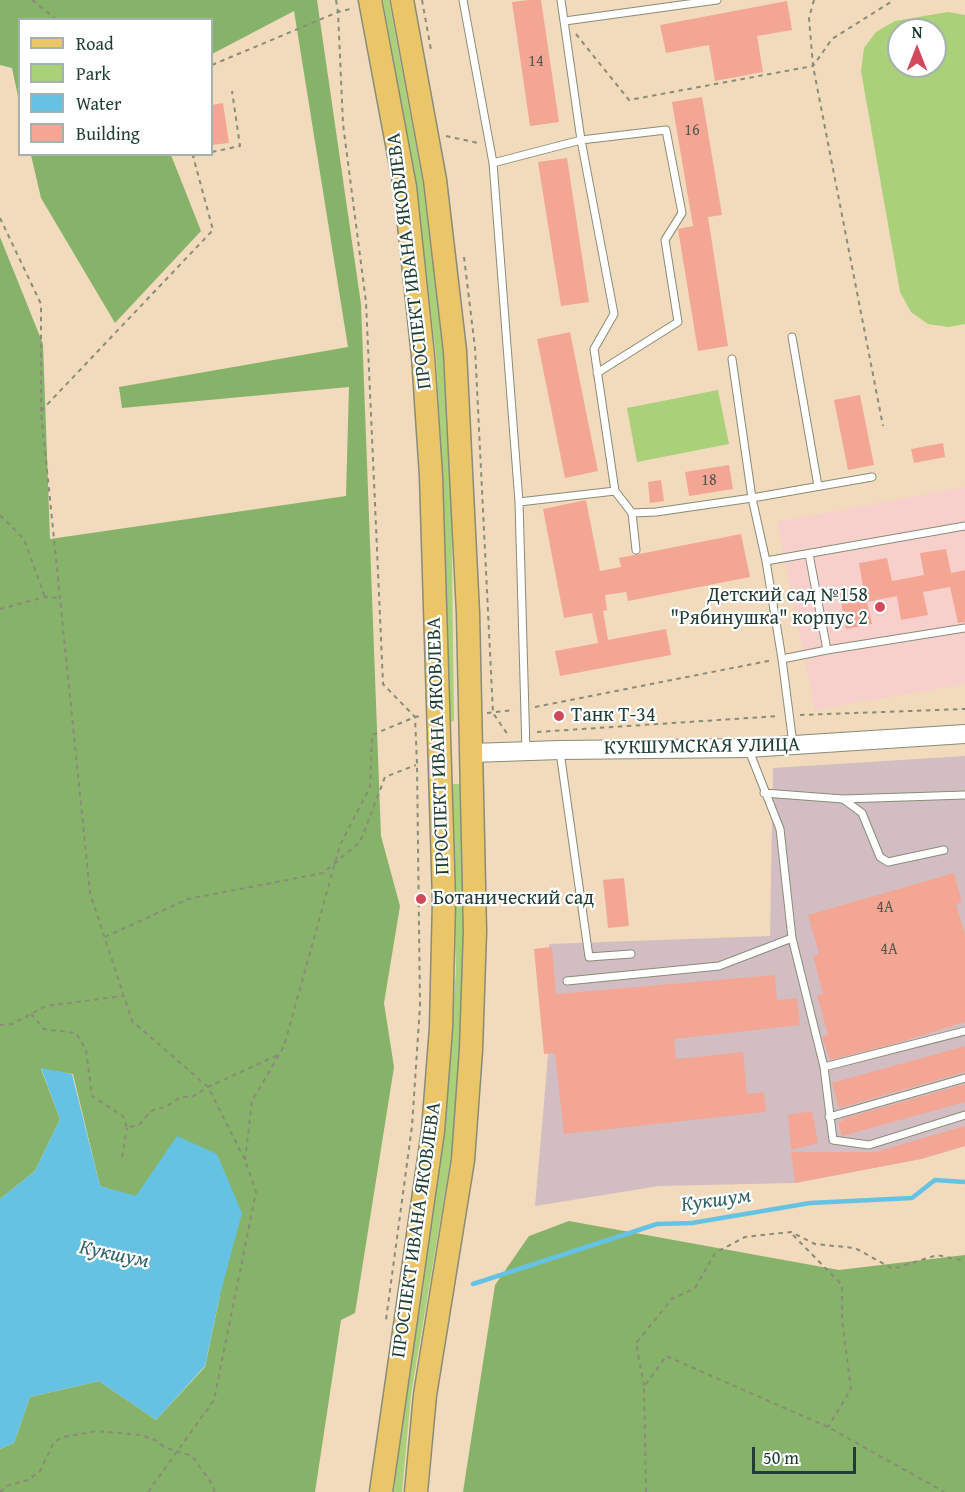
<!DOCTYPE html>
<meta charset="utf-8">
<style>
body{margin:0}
#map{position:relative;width:965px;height:1492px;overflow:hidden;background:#f1dbbc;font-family:"Gentium Book Plus",serif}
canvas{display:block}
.legend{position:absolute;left:18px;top:18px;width:195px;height:138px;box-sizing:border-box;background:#fff;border:2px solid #a5b1ae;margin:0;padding:8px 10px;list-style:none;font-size:18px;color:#1f3d34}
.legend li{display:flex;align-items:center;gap:12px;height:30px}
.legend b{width:30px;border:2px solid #a5b1ae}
.north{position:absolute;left:887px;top:18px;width:60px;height:60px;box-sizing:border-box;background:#fff;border:2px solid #a5b1ae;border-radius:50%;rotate:0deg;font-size:16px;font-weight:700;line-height:24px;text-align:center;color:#1f3d34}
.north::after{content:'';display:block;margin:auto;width:21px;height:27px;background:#d1495b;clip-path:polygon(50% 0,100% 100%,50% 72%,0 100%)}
.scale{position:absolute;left:752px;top:1447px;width:104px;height:27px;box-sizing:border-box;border:3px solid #1f3d34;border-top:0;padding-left:8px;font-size:18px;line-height:21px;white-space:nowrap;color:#1f3d34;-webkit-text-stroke:4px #fff;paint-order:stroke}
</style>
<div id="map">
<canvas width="965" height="1492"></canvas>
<ul class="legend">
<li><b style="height:8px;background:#ebc669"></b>Road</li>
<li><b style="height:16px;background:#aad07a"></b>Park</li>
<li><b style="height:16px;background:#65c2e3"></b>Water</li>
<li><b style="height:16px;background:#f4a694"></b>Building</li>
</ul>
<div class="north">N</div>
<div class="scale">50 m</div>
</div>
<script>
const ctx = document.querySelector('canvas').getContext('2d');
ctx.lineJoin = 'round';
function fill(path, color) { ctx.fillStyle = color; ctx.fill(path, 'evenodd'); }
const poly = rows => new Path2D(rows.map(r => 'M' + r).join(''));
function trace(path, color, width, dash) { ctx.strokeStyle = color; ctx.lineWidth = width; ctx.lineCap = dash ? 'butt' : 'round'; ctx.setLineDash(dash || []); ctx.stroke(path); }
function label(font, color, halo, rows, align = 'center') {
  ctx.font = font + ' "Gentium Book Plus",serif'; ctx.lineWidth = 4.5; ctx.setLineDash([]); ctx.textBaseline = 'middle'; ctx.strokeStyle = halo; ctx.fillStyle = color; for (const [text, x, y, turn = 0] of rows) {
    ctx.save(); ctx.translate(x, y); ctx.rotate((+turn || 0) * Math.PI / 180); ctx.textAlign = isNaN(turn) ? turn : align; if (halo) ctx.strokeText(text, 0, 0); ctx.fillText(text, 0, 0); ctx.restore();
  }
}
const built = poly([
 [965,487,965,684,815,710,777,522]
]);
const industrial = poly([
 [965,756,965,1146,921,1159,795,1183,659,1186,535,1206,552,1010,549,944,770,936,773,768]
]);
const green = poly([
 [383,0,389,0,423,184,443,353,451,481,454,721,450,722,449,715,443,481,436,355,416,186],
 [948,12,965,15,965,324,949,327,928,324,911,312,900,292,861,71,864,48,876,32,895,21],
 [899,30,935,30,935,66,899,66],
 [718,390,729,444,637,462,627,408],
 [452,784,460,784,464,969,454,1138,411,1395,402,1492,394,1492,404,1394,444,1134,456,970]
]);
const forest = poly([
 [0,0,317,0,361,304,381,836,400,906,384,1003,394,1067,355,1313,341,1320,315,1492,0,1492,0,1449,14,1443,30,1397,99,1381,156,1420,205,1367,220,1295,136,1197,100,1186,73,1074,41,1069,60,1119,35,1171,0,1199,0,237,43,344,50,539,346,496,349,387,122,408,119,387,348,347,294,11,212,54,212,20,20,20,19,101,12,68,0,65],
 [31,155,171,155,201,231,115,323,41,198],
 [569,1221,839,1270,965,1255,965,1492,463,1492,495,1285,529,1236]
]);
const water = poly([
 [41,1068,72,1074,100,1186,136,1196,177,1136,217,1154,242,1213,220,1295,205,1366,156,1420,99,1381,30,1397,14,1443,0,1449,0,1199,35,1171,60,1119]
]);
const stream = poly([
 [473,1284,657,1224,692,1223,810,1203,912,1198,935,1180,965,1182]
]);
const building = poly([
 [529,0,541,0,559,122,530,126,512,2],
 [787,1,792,30,757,36,763,72,715,81,709,45,666,53,660,25],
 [702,97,722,215,708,217,728,346,698,351,678,229,693,226,672,102],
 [223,103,229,143,212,145,212,105],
 [567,158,589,302,561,306,538,162],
 [570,332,598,471,565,478,537,339],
 [860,395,874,465,848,470,834,400],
 [943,443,945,457,914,463,911,449],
 [729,465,733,489,689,496,685,472],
 [661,480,664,501,650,503,648,482],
 [586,500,600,571,621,567,619,558,741,534,750,577,628,601,626,592,605,595,607,610,603,611,608,640,666,629,671,655,560,676,555,651,598,643,592,613,564,618,543,509],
 [946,549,951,573,965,570,965,622,958,623,950,587,923,592,928,615,901,620,897,596,867,602,872,624,846,629,839,591,863,587,859,563,887,558,892,581,924,575,920,553],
 [954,873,962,902,956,904,965,935,965,1022,901,1042,830,1060,822,1036,828,1035,817,995,823,994,813,956,819,954,808,915],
 [624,878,629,926,608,928,603,880],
 [552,947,556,994,775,975,777,1000,797,998,800,1025,674,1039,676,1059,743,1052,747,1094,764,1092,766,1112,564,1134,555,1053,544,1054,534,949],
 [965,1046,965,1072,839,1108,832,1083],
 [965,1084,965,1102,842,1136,838,1122,843,1121,842,1119],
 [812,1111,818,1143,791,1150,788,1115],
 [965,1126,965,1146,921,1159,795,1183,791,1152,875,1152]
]);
const path = poly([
 [32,0,57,20],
 [336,0,338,12,343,124,366,302,383,684,415,717,417,764,420,1006,412,1126,386,1320],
 [422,0,431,50],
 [814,0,809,18,813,66,883,426],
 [576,34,629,100,813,66,832,39,894,0],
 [212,65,338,12,354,8],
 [446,136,478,143],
 [212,152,240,146,232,91],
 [0,218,41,304,41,411],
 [464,257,475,348,493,713,508,735],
 [0,515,24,539,45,597],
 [0,609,45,597,60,598],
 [535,707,773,660],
 [487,713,514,710],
 [800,715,965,709],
 [537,732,779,716],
 [105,937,188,899,323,873,360,842,385,777,416,765],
 [31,1014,44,1029,76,1033,86,1050,92,1096,123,1116,127,1128,140,1124,151,1111,167,1106,181,1097,192,1097,208,1087,278,1055],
 [0,1025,12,1024,46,1006,123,996],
 [122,1157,127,1128],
 [245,1160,252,1101,284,1046,340,845,370,787,372,735,415,717,420,716],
 [793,1235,842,1285,842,1320,851,1389,828,1427],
 [644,1386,636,1343,672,1299,695,1288,715,1253,745,1237,791,1232,815,1244,855,1248,893,1269,937,1255,965,1261],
 [0,1492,6,1486,28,1480,40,1471,54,1442,63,1437,97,1431,141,1435,155,1440,164,1447,192,1456,212,1484,215,1492],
 [148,1492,214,1400,256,1192,245,1160,208,1087,132,1021,90,893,41,411,213,230,193,156,202,154],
 [646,1492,644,1387,666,1356,828,1427,944,1492]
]);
const service = poly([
 [463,0,493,163,519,502,526,750],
 [565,21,717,0],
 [493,163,581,140,666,130,682,213,665,240,678,322,597,373],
 [792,337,818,486],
 [732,359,752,498,766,561,782,659,793,744],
 [615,491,632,513,656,512,752,498,872,477],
 [519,502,615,491,594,349,614,314,581,140,561,0],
 [632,513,636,550],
 [766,561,965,526],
 [827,650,965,628],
 [782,659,827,650,809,554],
 [748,748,780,829,792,938,824,1067,833,1140,869,1145,965,1115],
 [560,752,589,957,631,954],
 [764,793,843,799,965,795],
 [843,799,862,813,880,857,888,862,944,850],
 [567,981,719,966,792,938],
 [824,1067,965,1031],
 [829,1117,965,1078]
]);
const tertiary = poly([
 [472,753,560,750,748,748,965,734]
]);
const primary = poly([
 [370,0,405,187,423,356,431,476,444,900,441,1028,433,1131,381,1492],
 [402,0,435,180,455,351,468,613,475,931,471,1050,463,1160,425,1395,416,1492]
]);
const markers = [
 [880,607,6,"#d1495b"],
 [559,716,6,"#d1495b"],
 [421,899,6,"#d1495b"]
];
const numberNames = [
 ["14",536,62],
 ["16",692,131],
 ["18",709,481],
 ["4А",885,908],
 ["4А",889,950]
];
const streetNames = [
 ["ПРОСПЕКТ ИВАНА ЯКОВЛЕВА",410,261,-97],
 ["ПРОСПЕКТ ИВАНА ЯКОВЛЕВА",439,746,-92],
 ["КУКШУМСКАЯ УЛИЦА",702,747,-1],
 ["ПРОСПЕКТ ИВАНА ЯКОВЛЕВА",417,1230,-82]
];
const poiNames = [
 ["Детский сад №158",868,596,"right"],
 ["\"Рябинушка\" корпус 2",868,619,"right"],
 ["Танк Т-34",571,716],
 ["Ботанический сад",433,899]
];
const waterNames = [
 ["Кукшум",716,1201,-8],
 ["Кукшум",114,1255,12]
];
fill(built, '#f7d0cb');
fill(industrial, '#d2bec2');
fill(green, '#aad07a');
fill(forest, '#87b26a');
fill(water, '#65c2e3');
trace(stream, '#65c2e3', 4.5);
fill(building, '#f4a694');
trace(service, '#888c78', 9);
trace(tertiary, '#888c78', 20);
trace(primary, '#888c78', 25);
trace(path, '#888c78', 2, [4.5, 4.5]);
trace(service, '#fff', 7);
trace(tertiary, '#fff', 18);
trace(primary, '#ebc669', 22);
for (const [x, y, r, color] of markers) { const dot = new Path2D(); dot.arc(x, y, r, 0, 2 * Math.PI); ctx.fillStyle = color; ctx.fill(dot); trace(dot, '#fff', 2); }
label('16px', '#54574c', null, numberNames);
label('20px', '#1f3d34', '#fff', streetNames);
label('20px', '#1f3d34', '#fff', poiNames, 'left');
label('italic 21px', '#346569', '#fff', waterNames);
</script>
